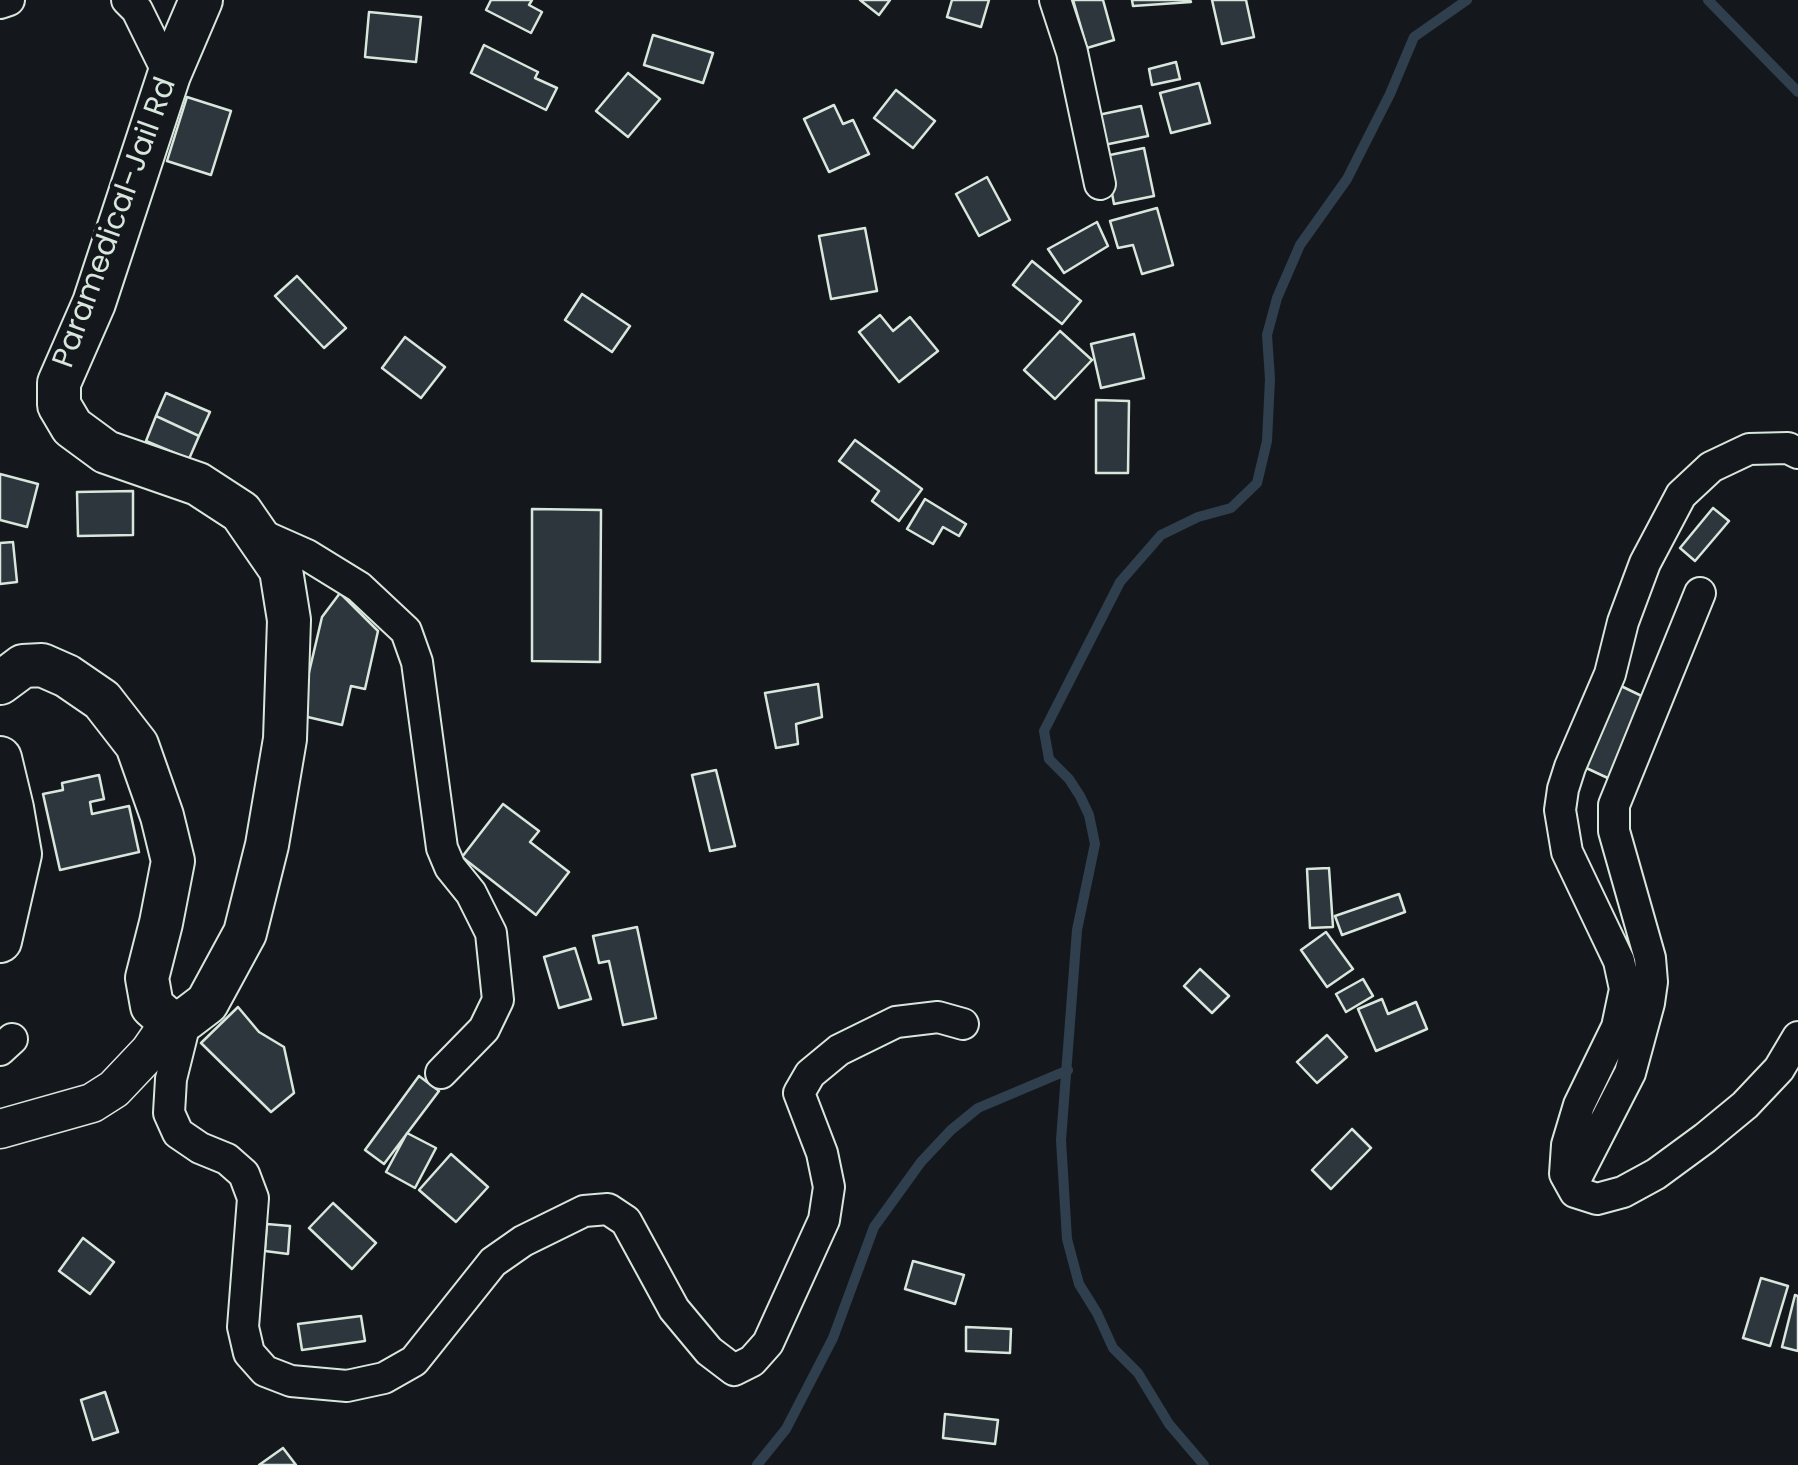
<!DOCTYPE html>
<style>
body{margin:0}
canvas{display:block;background:#14181c}
</style>
<canvas width="1798" height="1465"></canvas>
<script>
const ctx = document.querySelector('canvas').getContext('2d');
ctx.lineJoin = 'round';
const poly = rows => new Path2D(rows.map(r => 'M' + r).join(''));
function trace(path, color, width, dash) { ctx.strokeStyle = color; ctx.lineWidth = width; ctx.lineCap = dash ? 'butt' : 'round'; ctx.setLineDash(dash || []); ctx.stroke(path); }
function fill(path, color) { ctx.fillStyle = color; ctx.fill(path, 'evenodd'); }
function label(font, color, halo, rows, align = 'center') {
  ctx.font = font + ' Poppins,sans-serif'; ctx.lineWidth = 8; ctx.setLineDash([]); ctx.textBaseline = 'middle'; ctx.strokeStyle = halo; ctx.fillStyle = color; for (const [text, x, y, turn = 0] of rows) {
    ctx.save(); ctx.translate(x, y); ctx.rotate((+turn || 0) * Math.PI / 180); ctx.textAlign = isNaN(turn) ? turn : align; if (halo) ctx.strokeText(text, 0, 0); ctx.fillText(text, 0, 0); ctx.restore();
  }
}
const stream = poly([
 [1708,0,1798,92],
 [757,1465,786,1429,833,1338,874,1227,921,1162,951,1130,978,1108,1068,1070],
 [1204,1465,1169,1424,1138,1373,1113,1348,1097,1313,1079,1284,1067,1239,1061,1140,1077,930,1095,844,1089,815,1080,796,1069,779,1049,759,1044,731,1120,582,1161,535,1198,517,1231,508,1257,483,1267,441,1270,379,1267,335,1277,298,1300,245,1347,179,1390,94,1414,37,1467,0]
]);
const building = poly([
 [491,0,532,0,529,5,542,12,531,33,486,10,491,0],
 [860,0,890,0,879,15,860,0],
 [952,0,989,0,981,27,947,17,952,0],
 [1073,0,1103,0,1114,40,1087,48,1073,0],
 [1132,0,1190,0,1191,2,1133,6,1132,0],
 [1212,0,1246,0,1254,37,1222,44,1212,0],
 [369,12,421,17,416,62,365,57,369,12],
 [653,35,713,53,703,83,644,65,653,35],
 [484,45,538,72,535,78,557,88,546,110,471,73,484,45],
 [1176,62,1180,79,1152,85,1149,69,1176,62],
 [628,73,660,99,628,137,596,111,628,73],
 [1199,83,1210,123,1171,133,1160,93,1199,83],
 [896,90,935,121,913,148,874,118,896,90],
 [187,97,231,111,211,175,167,161,187,97],
 [834,105,843,124,853,120,869,154,829,172,804,119,834,105],
 [1141,106,1148,136,1104,145,1098,115,1141,106],
 [1144,148,1154,196,1114,204,1105,156,1144,148],
 [987,177,1010,220,979,236,956,194,987,177],
 [1157,208,1173,265,1142,274,1133,245,1118,248,1110,221,1157,208],
 [1097,222,1108,246,1064,273,1048,249,1097,222],
 [865,228,877,291,831,299,819,236,865,228],
 [1032,261,1081,301,1062,324,1013,285,1032,261],
 [297,276,346,328,324,348,275,296,297,276],
 [582,294,630,326,612,352,565,320,582,294],
 [880,315,893,331,910,317,938,351,899,382,859,332,880,315],
 [1060,331,1092,360,1055,399,1024,370,1060,331],
 [1134,334,1144,378,1101,388,1091,344,1134,334],
 [405,337,445,367,421,398,382,368,405,337],
 [166,393,210,412,199,436,156,416,166,393],
 [1096,400,1129,401,1128,473,1096,473,1096,400],
 [156,416,199,436,189,459,146,441,156,416],
 [855,440,922,489,899,521,872,501,879,491,839,461,855,440],
 [0,474,38,484,27,527,0,520,0,474],
 [133,491,133,535,78,536,77,492,133,491],
 [925,499,966,524,959,536,943,527,933,544,907,529,925,499],
 [1713,508,1729,521,1695,561,1680,548,1713,508],
 [532,509,601,510,600,662,532,661,532,509],
 [13,542,17,582,0,584,0,543,13,542],
 [340,593,378,631,365,689,351,686,342,725,299,715,322,617,340,593],
 [818,684,822,717,796,724,798,744,776,748,765,693,818,684],
 [1621,686,1650,700,1612,780,1582,766,1621,686],
 [716,770,735,846,710,851,692,775,716,770],
 [99,775,104,799,90,802,92,814,129,806,139,852,60,870,43,794,63,790,62,783,99,775],
 [503,804,539,831,530,842,569,872,536,915,462,857,503,804],
 [1329,868,1333,927,1310,928,1307,869,1329,868],
 [1399,894,1405,912,1342,935,1335,916,1399,894],
 [637,927,656,1018,623,1025,609,961,599,963,593,936,637,927],
 [1326,932,1353,969,1327,987,1301,950,1326,932],
 [575,948,591,999,559,1008,544,957,575,948],
 [1200,969,1229,996,1212,1013,1184,986,1200,969],
 [1363,979,1373,996,1346,1012,1336,994,1363,979],
 [1382,999,1388,1014,1416,1002,1427,1029,1376,1051,1358,1009,1382,999],
 [238,1007,259,1032,284,1047,294,1093,271,1112,201,1043,238,1007],
 [1327,1035,1347,1057,1317,1083,1297,1062,1327,1035],
 [419,1076,439,1091,384,1164,365,1150,419,1076],
 [1352,1129,1371,1148,1331,1189,1312,1170,1352,1129],
 [407,1133,436,1148,415,1188,386,1172,407,1133],
 [451,1154,488,1187,456,1222,419,1190,451,1154],
 [333,1203,376,1243,352,1269,309,1228,333,1203],
 [267,1224,290,1226,288,1254,265,1251,267,1224],
 [83,1238,114,1262,90,1294,59,1271,83,1238],
 [913,1261,964,1275,955,1304,905,1289,913,1261],
 [1761,1278,1788,1286,1770,1346,1743,1338,1761,1278],
 [1795,1295,1798,1296,1798,1351,1782,1347,1795,1295],
 [361,1316,365,1341,302,1350,298,1324,361,1316],
 [966,1327,1011,1329,1010,1353,966,1351,966,1327],
 [105,1392,118,1432,93,1440,81,1400,105,1392],
 [945,1414,998,1420,995,1444,943,1438,945,1414],
 [283,1448,296,1465,259,1465,283,1448]
]);
const minor = poly([
 [127,0,137,10,169,75],
 [1055,0,1072,52,1100,184],
 [0,3,9,0],
 [1798,453,1788,448,1749,449,1711,467,1681,495,1645,563,1623,622,1610,674,1570,767,1563,789,1560,810,1567,852,1619,961,1625,989,1617,1027,1579,1105,1567,1145,1565,1174,1575,1192,1597,1199,1623,1192,1656,1174,1705,1138,1745,1105,1779,1069,1798,1037],
 [255,532,307,555,359,587,406,631,417,662,442,848,450,867,471,893,491,933,498,1000,484,1029,441,1073],
 [186,1019,171,1079,169,1113,178,1133,200,1148,227,1159,244,1174,253,1198,243,1327,249,1353,265,1371,291,1381,347,1386,384,1378,414,1361,493,1262,523,1241,584,1211,608,1209,626,1221,674,1309,709,1351,734,1370,752,1361,768,1343,824,1220,829,1187,822,1153,799,1093,810,1074,839,1050,896,1022,938,1017,963,1024],
 [0,1050,12,1039],
 [1572,1186,1630,1073,1649,1003,1652,982,1650,958,1614,831,1614,805,1700,593]
]);
const tertiary = poly([
 [0,1129,92,1103,114,1089,150,1051,170,1022]
]);
const secondary = poly([
 [0,683,23,666,42,665,67,676,102,700,137,745,162,816,173,861,161,923,147,978,152,1006,170,1022,186,1019,207,1003,245,933,267,845,285,739,289,620,281,570,241,512,198,484,106,452,72,427,59,405,59,383,94,303,169,75,201,0],
 [0,758,12,808,20,854,0,941]
]);
const streetNames = [
 ["Paramedical-Jail Rd",116,223,-70]
];
trace(stream, '#2f3f4d', 10);
fill(building, '#2c363c');
trace(building, '#d8e6dc', 2.5);
trace(minor, '#d8e6dc', 34);
trace(tertiary, '#d8e6dc', 41);
trace(secondary, '#d8e6dc', 46);
trace(minor, '#14181c', 30);
trace(tertiary, '#14181c', 38);
trace(secondary, '#14181c', 42);
label('30px', '#d8e6dc', '#14181c', streetNames);
</script>
